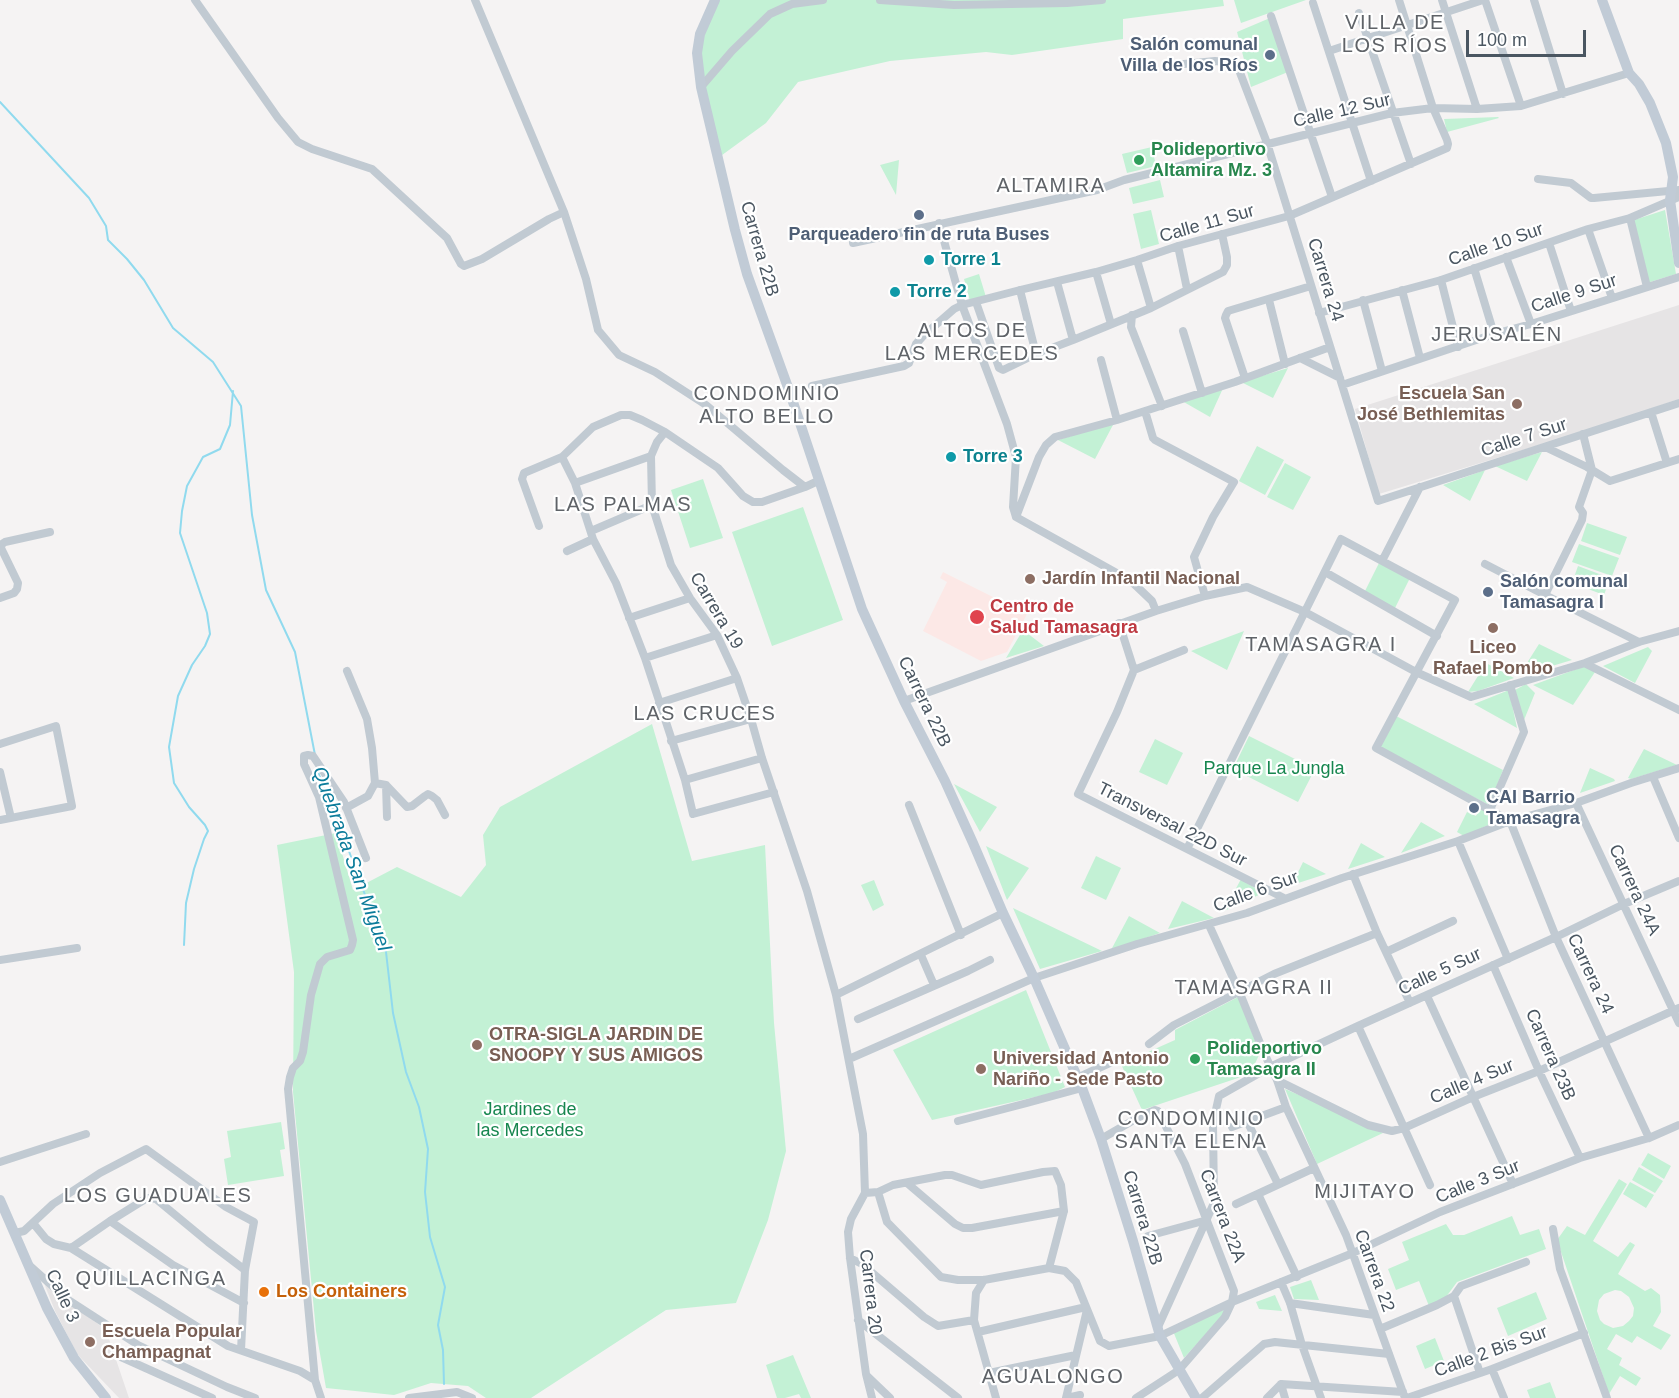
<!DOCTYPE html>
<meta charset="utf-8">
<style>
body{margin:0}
#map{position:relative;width:1679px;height:1398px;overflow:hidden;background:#f5f3f3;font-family:Arial,sans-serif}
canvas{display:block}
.scale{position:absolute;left:1466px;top:30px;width:120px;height:27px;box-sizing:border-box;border:3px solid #4a5661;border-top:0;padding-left:8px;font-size:18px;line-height:21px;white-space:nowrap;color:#4a5661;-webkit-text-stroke:4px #fff;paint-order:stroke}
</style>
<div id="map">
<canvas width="1679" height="1398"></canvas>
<div class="scale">100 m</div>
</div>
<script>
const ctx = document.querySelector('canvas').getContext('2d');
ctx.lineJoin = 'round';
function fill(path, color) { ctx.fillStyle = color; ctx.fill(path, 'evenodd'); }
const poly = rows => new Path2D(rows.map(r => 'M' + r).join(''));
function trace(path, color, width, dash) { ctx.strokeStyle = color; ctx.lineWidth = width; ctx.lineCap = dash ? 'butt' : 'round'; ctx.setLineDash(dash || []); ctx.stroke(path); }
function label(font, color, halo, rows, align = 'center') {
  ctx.font = font + ' Arial,sans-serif'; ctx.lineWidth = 4.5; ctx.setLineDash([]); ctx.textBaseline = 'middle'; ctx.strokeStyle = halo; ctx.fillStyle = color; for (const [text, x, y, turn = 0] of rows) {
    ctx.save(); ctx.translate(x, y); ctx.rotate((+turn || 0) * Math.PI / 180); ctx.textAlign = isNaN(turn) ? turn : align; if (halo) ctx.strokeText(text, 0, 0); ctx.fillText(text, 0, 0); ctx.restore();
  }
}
const education = poly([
 [1679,305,1679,399,1585,431,1379,494,1355,409],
 [44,1283,106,1330,129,1398,119,1398,77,1354,55,1311]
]);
const medical = poly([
 [943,572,1027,614,1007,652,981,661,923,631,947,582,940,578]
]);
const green = poly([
 [715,0,1223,0,1224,6,1123,19,1123,39,1012,55,986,52,890,61,798,82,766,123,718,158,701,87,700,34],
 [1234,0,1306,0,1241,23],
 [1270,18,1288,72,1251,87,1237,32],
 [1498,117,1499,118,1447,132,1444,119],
 [1152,147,1156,166,1127,173,1122,154],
 [899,160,896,195,880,165],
 [1160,180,1164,197,1133,204,1129,188],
 [1151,210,1159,244,1141,249,1133,214],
 [1665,210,1676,274,1647,283,1634,220],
 [979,274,986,297,970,301,964,279],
 [1288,368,1273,398,1241,382],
 [1224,386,1210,417,1182,401],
 [1114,423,1095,459,1058,440],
 [1257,446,1284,460,1265,495,1239,481],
 [1542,452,1527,481,1495,466],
 [1285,463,1311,477,1293,510,1267,497],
 [1485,470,1470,501,1443,485],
 [703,479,723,538,690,548,671,490],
 [803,507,843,620,772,646,732,532],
 [1587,523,1627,537,1620,555,1581,541],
 [1579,544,1619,558,1612,576,1572,562],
 [1379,563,1410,578,1394,610,1365,591],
 [1578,566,1610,578,1604,595,1572,583],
 [1023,630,1044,646,1006,658],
 [1244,631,1227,670,1191,651],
 [1539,644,1572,660,1522,675,1520,674],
 [1648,647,1652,651,1635,683,1603,666],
 [1486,663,1514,678,1478,691,1468,692],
 [1585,666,1595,672,1573,705,1533,685],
 [1526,684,1535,693,1524,720,1515,690],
 [1509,690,1517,728,1474,704],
 [1396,716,1503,770,1489,805,1380,748],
 [652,724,692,861,765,845,774,1023,786,1151,768,1220,736,1303,666,1310,531,1398,486,1398,468,1386,431,1383,394,1395,326,1388,316,1331,293,1092,294,972,277,845,336,833,353,890,397,867,461,897,486,865,483,835,500,807],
 [1249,736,1315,769,1298,802,1233,769],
 [1155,739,1183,753,1167,785,1139,772],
 [1644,749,1677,765,1631,779,1628,778],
 [1590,768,1614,779,1615,781,1580,793],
 [954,784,997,807,980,832],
 [1479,807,1502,819,1464,836,1457,832,1467,812,1476,816],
 [1421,822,1445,836,1401,853],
 [1361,843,1385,857,1348,869],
 [986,846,1029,868,1007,900],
 [1096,856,1121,868,1106,900,1081,888],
 [1303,862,1326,874,1292,885],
 [1241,879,1263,893,1224,911],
 [874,880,884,905,873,911,861,885],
 [1182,901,1214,918,1168,929],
 [1013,908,1102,951,1040,969],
 [1129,916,1160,933,1111,950],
 [1026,990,1065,1087,1053,1093,932,1120,893,1050],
 [1238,997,1260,1053,1250,1074,1142,1110,1121,1064,1175,1040,1175,1030],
 [1285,1089,1316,1102,1344,1116,1383,1133,1317,1164],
 [281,1122,285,1149,280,1150,284,1176,228,1185,224,1159,231,1157,227,1131],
 [1648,1153,1671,1166,1664,1179,1641,1165],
 [1639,1167,1663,1181,1655,1193,1632,1180],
 [1619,1179,1627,1184,1593,1241,1618,1257,1630,1242,1635,1245,1618,1274,1645,1291,1651,1288,1660,1295,1661,1312,1653,1326,1671,1335,1661,1350,1637,1336,1632,1343,1616,1334,1607,1349,1622,1358,1619,1365,1641,1378,1636,1386,1620,1376,1609,1394,1557,1240,1567,1226,1585,1235],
 [1615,1290,1621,1291,1629,1297,1634,1308,1633,1316,1629,1321,1623,1326,1613,1328,1604,1324,1600,1320,1597,1311,1599,1300,1604,1294],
 [1630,1182,1654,1195,1646,1208,1623,1194],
 [1512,1216,1520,1235,1539,1229,1546,1249,1457,1282,1446,1297,1429,1306,1419,1281,1396,1290,1388,1269,1409,1260,1402,1242,1446,1224,1453,1235,1464,1235],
 [1311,1280,1319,1300,1294,1299,1290,1287],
 [1536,1292,1547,1319,1508,1336,1497,1308],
 [1275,1295,1282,1311,1259,1309,1256,1302],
 [1226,1309,1222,1316,1184,1358,1173,1331],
 [1435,1338,1444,1361,1425,1369,1416,1346],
 [793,1355,811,1398,801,1398,799,1394,785,1398,777,1398,766,1365],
 [1550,1382,1556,1398,1530,1398,1527,1390]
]);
const stream = poly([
 [0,102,89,198,106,226,108,240,127,259,144,280,173,328,213,362,241,406,252,515,266,590,295,652,315,755],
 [317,767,319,775,339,824,386,952,393,1013,406,1072,419,1107,428,1149,425,1192,430,1237,445,1287,438,1325,443,1350,444,1384],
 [184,945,186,903,194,869,204,839,208,831,205,825,189,807,174,783,169,747,178,696,192,665,205,646,210,634,207,613,180,533,182,511,187,486,203,457,220,449,230,425,233,391]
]);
const street = poly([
 [195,0,278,118,298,142,312,149,372,169,447,238,461,264,464,266,482,259,549,219,564,212],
 [475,0,564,212,586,279,598,330,619,355,655,372,706,405,783,470,805,487,818,481],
 [880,0,954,5,1067,3,1102,0],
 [1442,0,1477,109],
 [1485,0,1521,106],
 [1534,0,1563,94],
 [1313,3,1371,181],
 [1359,13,1411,164],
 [1271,16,1332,197],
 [1329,51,1483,0],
 [1184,64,1215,61,1231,63,1239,70,1267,143,1378,501,1679,403],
 [701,87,732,51,770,14,792,4,823,0],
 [1538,179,1571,183,1591,198,1594,198,1679,190],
 [1630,218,1647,287],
 [939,223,962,305,1007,424,1016,457,1013,507,1016,517],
 [1588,229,1612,298],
 [853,243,1097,190,1124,180,1392,113,1433,108,1477,109,1521,106,1629,73],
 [1549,243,1571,311],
 [1178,246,1187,289],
 [1506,257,1531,324],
 [1137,260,1151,308],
 [1474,268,1494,334],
 [1096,272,1111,324],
 [1441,280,1458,347],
 [1057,282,1073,340],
 [1020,290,1036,354],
 [1402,290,1420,358],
 [1269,300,1285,364],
 [1363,300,1382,371],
 [976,302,999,368,1003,370,1036,354,1073,340,1151,308,1223,272,1227,265,1227,257,1222,234],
 [1319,313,1441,280,1588,229,1630,218,1679,197],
 [1132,315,1131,327,1162,406],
 [1183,331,1202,393],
 [1300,358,1340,378],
 [1101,360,1117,420],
 [1245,378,1225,318,1226,315,1228,311,1311,286],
 [1342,385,1494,334,1531,324,1679,277],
 [812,386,904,366,909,363,916,344,923,336,954,309,962,305,1020,290,1096,272,1137,260,1178,246,1289,216,1447,148,1448,144,1447,140,1433,108,1399,0],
 [1145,411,1153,438,1155,440,1234,482,1213,517,1194,557,1205,596],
 [1651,412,1667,463],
 [665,432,657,442,651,456,652,505,671,565,690,598,717,635,737,678,751,719,762,758,807,891,836,995,863,1134,865,1193,851,1219,848,1232,850,1258,866,1374,872,1398],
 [1583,434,1592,470],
 [1545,447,1587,467,1610,481,1679,459],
 [562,457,575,483,593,539,616,583,645,658,685,780,693,814,774,792],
 [575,483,651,456],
 [1016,517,1039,457,1046,445,1055,437,1117,420,1235,382,1330,347],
 [1016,517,1131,581,1152,601,1156,611],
 [539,526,522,479,524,473,562,457,593,427,621,415,630,415,642,420,665,432,718,468,743,496,753,502,762,502,805,487],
 [591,531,652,505],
 [567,551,593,539],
 [1382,561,1420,487],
 [1485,564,1545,595,1639,642],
 [1325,572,1437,636],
 [1545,595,1582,520,1583,513,1579,507,1592,470],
 [0,598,14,593,17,589,18,583,1,548,2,544,5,542,50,532],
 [629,618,690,598],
 [1119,623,1134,670],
 [645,658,717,635],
 [1586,664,1679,710],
 [1134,670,1117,712,1078,794,1284,898],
 [1134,670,1184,650],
 [904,701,1156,611,1205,596,1247,587,1305,612,1416,672,1471,697,1585,663,1639,642,1679,631],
 [659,703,737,678],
 [671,741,751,719],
 [0,744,56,726,72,806,0,820],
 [0,772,11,818],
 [1653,777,1679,838],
 [685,780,762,758],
 [375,783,386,785,407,807,412,806,425,796,428,794,432,796,437,800,445,815],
 [386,785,387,817],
 [1576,803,1679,1023],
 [909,805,961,935],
 [346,808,368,796,375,783,372,748,367,719,347,671],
 [1490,810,1524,732,1510,685],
 [1458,841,1508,959],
 [1187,849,1341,539,1455,600,1376,748,1510,821,1556,937,1649,1138],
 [1353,874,1377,933,1410,1003],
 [1209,925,1239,991,1264,1053,1277,1080,1286,1107,1346,1235,1405,1398],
 [1386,952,1453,921],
 [921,955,934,985],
 [0,960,77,948],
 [1493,965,1539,1071,1580,1158],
 [836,995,1003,913],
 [1427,996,1513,1184],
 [858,1019,968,971,990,960],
 [1358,1026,1430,1185],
 [1149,1044,1174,1025,1274,974,1377,933],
 [849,1059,1034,978,1137,944,1247,913,1342,878,1458,841,1510,821,1576,803,1631,783,1679,768],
 [1077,1078,1114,1061],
 [1277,1080,1368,1125,1392,1131,1404,1128,1473,1097,1539,1071,1679,1008],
 [958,1121,1027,1103,1082,1088],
 [1247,1121,1278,1184],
 [1232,1127,1286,1107],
 [1101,1139,1139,1117,1155,1110,1158,1111,1185,1164,1234,1291,1232,1302,1225,1317,1179,1370,1136,1398],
 [0,1162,86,1134],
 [907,1183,955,1224,963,1228,972,1228,1064,1211],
 [878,1192,887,1222,941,1277,958,1280,984,1280,1049,1268,1065,1271,1076,1282,1100,1341,1109,1346,1160,1336,1232,1302,1353,1253,1440,1212,1580,1158,1649,1138,1679,1125],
 [865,1193,878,1192,893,1185,945,1175,952,1175,981,1185,1043,1172,1055,1171,1061,1185,1064,1211,1049,1268],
 [1258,1194,1297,1277],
 [1236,1204,1314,1168],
 [110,1221,173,1265,244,1303],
 [33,1223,46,1239,54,1244,71,1248,228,1346,300,1371,315,1380,321,1398],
 [1553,1229,1560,1269,1607,1398],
 [15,1233,24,1231,53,1204,100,1173,146,1149,226,1207,254,1222,245,1270,241,1350],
 [1148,1236,1207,1220],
 [71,1248,110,1221,147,1198,151,1198,156,1199,208,1242,245,1270],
 [850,1258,862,1264,924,1317,938,1326,974,1320],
 [30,1266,67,1299,138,1345,227,1387,255,1398],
 [984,1280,976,1293,974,1320,996,1398],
 [1281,1282,1290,1303,1302,1345,1321,1398],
 [1454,1296,1480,1373],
 [1290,1303,1374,1315],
 [858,1320,958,1398],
 [1158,1327,1214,1203,1213,1123,1219,1096,1270,1067,1358,1026,1556,937,1624,904,1679,881],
 [1380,1329,1437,1305,1454,1296,1461,1286,1526,1262],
 [978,1332,1086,1307],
 [121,1357,212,1398],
 [1492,1369,1504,1398],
 [989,1373,1076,1355],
 [867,1376,890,1398],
 [315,1380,288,1089,290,1077,293,1068,300,1061,303,1052,311,995,320,964,327,957,350,950,352,945,353,940,319,797,304,764,304,756,308,755,313,756,344,802,366,858],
 [1281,1384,1285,1398],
 [409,1398,457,1392,472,1398],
 [1066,1398,1087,1310],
 [1067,1398,1080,1395],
 [1202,1398,1264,1344,1275,1342,1389,1354],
 [1267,1398,1281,1384,1403,1392],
 [1407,1398,1492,1369,1584,1333]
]);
const secondary = poly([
 [715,0,700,34,697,53,701,87,735,230,747,274,790,393,862,609,904,701,945,781,973,843,1003,913,1034,978,1082,1088,1101,1139,1133,1241,1160,1336,1196,1398],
 [1602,0,1629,73,1639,84,1650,103,1666,143,1673,177,1670,200,1679,263],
 [0,1200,47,1308,74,1358,106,1398]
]);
const markers = [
 [1270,55,6,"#5c6f8a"],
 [1139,160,6,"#2e9e5b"],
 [919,215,6,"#5c6f8a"],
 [929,260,6,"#0f9aa8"],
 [895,292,6,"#0f9aa8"],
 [1517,404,6,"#8d6e63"],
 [951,457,6,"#0f9aa8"],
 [1030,579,6,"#8d6e63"],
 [1488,592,6,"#5c6f8a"],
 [977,617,8,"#e0444e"],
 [1493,628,6,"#8d6e63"],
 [1474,808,6,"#5c6f8a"],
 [477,1045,6,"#8d6e63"],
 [1195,1059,6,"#2e9e5b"],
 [981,1069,6,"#8d6e63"],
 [264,1292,6,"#e8710a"],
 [90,1342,6,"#8d6e63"]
];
const serviceNames = [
 ["Salón comunal",1258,45,"right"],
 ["Villa de los Ríos",1258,66,"right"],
 ["Parqueadero fin de ruta Buses",919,235,"center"],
 ["Salón comunal",1500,582],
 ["Tamasagra I",1500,603],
 ["CAI Barrio",1486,798],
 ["Tamasagra",1486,819]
];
const streetNames = [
 ["Calle 12 Sur",1342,111,-13],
 ["Calle 11 Sur",1207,224,-16],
 ["Calle 10 Sur",1496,245,-19],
 ["Carrera 22B",759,249,74],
 ["Carrera 24",1325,280,73],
 ["Calle 9 Sur",1574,294,-18],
 ["Calle 7 Sur",1524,438,-18],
 ["Carrera 19",716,611,59],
 ["Carrera 22B",924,702,64],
 ["Transversal 22D Sur",1172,825,27],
 ["Carrera 24A",1634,890,65],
 ["Calle 6 Sur",1256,892,-20],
 ["Calle 5 Sur",1440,972,-25],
 ["Carrera 24",1590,974,65],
 ["Carrera 23B",1550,1055,66],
 ["Calle 4 Sur",1472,1082,-23],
 ["Calle 3 Sur",1478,1182,-22],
 ["Carrera 22A",1222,1216,69],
 ["Carrera 22B",1142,1218,73],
 ["Carrera 22",1374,1271,70],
 ["Carrera 20",870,1292,83],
 ["Calle 3",62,1296,65],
 ["Calle 2 Bis Sur",1491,1352,-20]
];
const leisureNames = [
 ["Polideportivo",1151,150],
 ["Altamira Mz. 3",1151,171],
 ["Polideportivo",1207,1049],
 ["Tamasagra II",1207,1070]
];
const cultureNames = [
 ["Torre 1",941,260],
 ["Torre 2",907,292],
 ["Torre 3",963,457]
];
const educationNames = [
 ["Escuela San",1505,394,"right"],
 ["José Bethlemitas",1505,415,"right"],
 ["Jardín Infantil Nacional",1042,579],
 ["Liceo",1493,648,"center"],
 ["Rafael Pombo",1493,669,"center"],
 ["OTRA-SIGLA JARDIN DE",489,1035],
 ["SNOOPY Y SUS AMIGOS",489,1056],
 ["Universidad Antonio",993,1059],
 ["Nariño - Sede Pasto",993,1080],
 ["Escuela Popular",102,1332],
 ["Champagnat",102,1353]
];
const healthNames = [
 ["Centro de",990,607],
 ["Salud Tamasagra",990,628]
];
const parkNames = [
 ["Parque La Jungla",1274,769],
 ["Jardines de",530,1110],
 ["las Mercedes",530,1131]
];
const foodNames = [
 ["Los Containers",276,1292]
];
const neighbourhoodNames = [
 ["VILLA DE",1395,23],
 ["LOS RÍOS",1395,46],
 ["ALTAMIRA",1051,186],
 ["ALTOS DE",972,331],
 ["LAS MERCEDES",972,354],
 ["JERUSALÉN",1497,335],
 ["CONDOMINIO",767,394],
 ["ALTO BELLO",767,417],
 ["LAS PALMAS",623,505],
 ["TAMASAGRA I",1321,645],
 ["LAS CRUCES",705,714],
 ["TAMASAGRA II",1254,988],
 ["CONDOMINIO",1191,1119],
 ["SANTA ELENA",1191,1142],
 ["MIJITAYO",1365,1192],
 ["LOS GUADUALES",158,1196],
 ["QUILLACINGA",151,1279],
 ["AGUALONGO",1053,1377]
];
const waterNames = [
 ["Quebrada San Miguel",351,859,70]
];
fill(education, '#e6e4e5');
fill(medical, '#fce8e6');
fill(green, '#c3f1d5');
trace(stream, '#90daee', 2);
trace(street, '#c1cad2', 8);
trace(secondary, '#c1cbd6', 10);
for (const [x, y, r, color] of markers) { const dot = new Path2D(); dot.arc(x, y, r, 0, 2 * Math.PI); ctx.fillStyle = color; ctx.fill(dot); trace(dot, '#fff', 2); }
label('bold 18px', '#4e5e75', '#fff', serviceNames, 'left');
label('18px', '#4a5661', '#fff', streetNames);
label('bold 18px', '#27864d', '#fff', leisureNames, 'left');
label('bold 18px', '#0d838f', '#fff', cultureNames, 'left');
label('bold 18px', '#785e54', '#fff', educationNames, 'left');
label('bold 18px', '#be3a42', '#fff', healthNames, 'left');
label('18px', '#17864f', '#fff', parkNames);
label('bold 18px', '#c56008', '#fff', foodNames, 'left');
ctx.letterSpacing = '1.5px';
label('20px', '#5f6368', '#fff', neighbourhoodNames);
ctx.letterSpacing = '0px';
label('italic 20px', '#0c7c9b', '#fff', waterNames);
</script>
